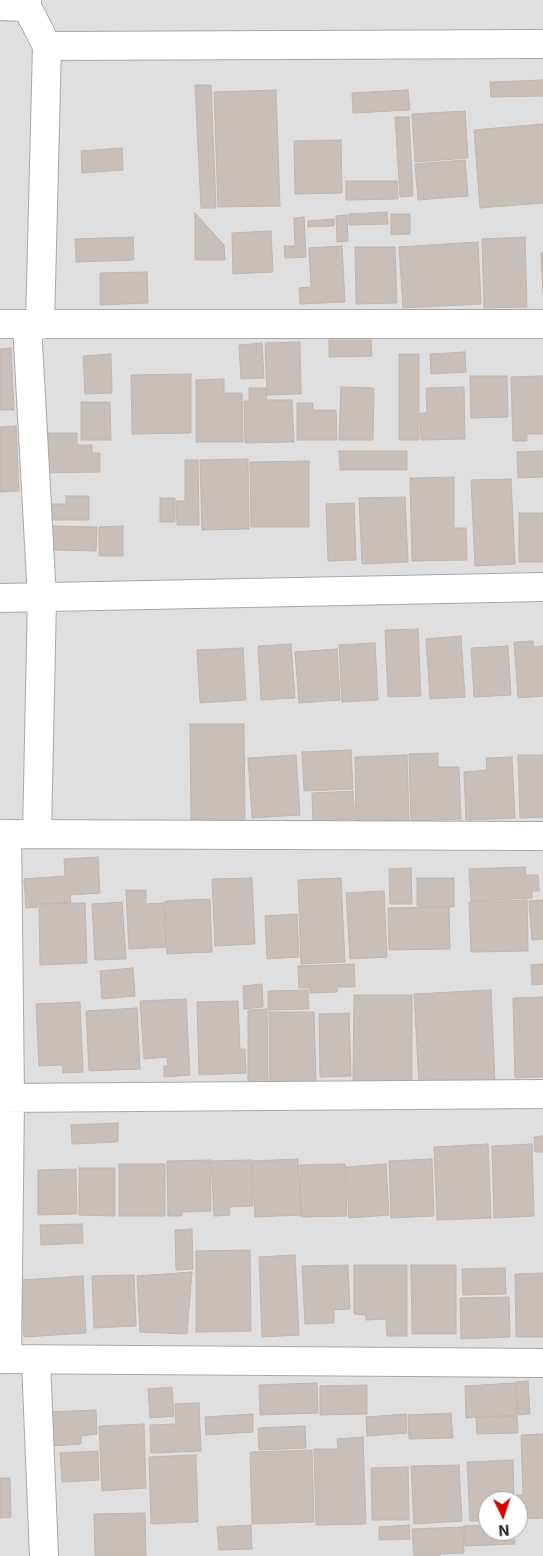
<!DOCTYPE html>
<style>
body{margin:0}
#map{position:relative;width:543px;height:1556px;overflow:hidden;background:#f2efe9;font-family:Inter,sans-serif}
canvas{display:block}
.north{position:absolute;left:478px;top:1491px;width:50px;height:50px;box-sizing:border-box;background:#fff;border:1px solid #a7a7a7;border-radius:50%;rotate:176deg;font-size:14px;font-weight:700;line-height:20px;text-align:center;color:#222}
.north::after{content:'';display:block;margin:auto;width:18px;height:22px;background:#d40000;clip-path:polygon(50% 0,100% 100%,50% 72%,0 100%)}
</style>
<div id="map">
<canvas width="543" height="1556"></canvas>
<div class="north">N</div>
</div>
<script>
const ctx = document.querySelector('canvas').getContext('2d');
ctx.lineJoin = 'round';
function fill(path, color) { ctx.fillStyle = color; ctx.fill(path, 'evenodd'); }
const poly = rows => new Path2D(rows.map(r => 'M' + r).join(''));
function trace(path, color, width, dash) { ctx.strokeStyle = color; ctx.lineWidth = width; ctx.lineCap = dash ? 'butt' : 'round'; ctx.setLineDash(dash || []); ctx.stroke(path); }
const residential = poly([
 [0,0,543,0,543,1556,0,1556],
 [488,1501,518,1501,518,1531,488,1531]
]);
const building = poly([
 [543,80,543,96,491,97,490,82,543,80],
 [195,85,211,85,216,208,201,208,195,85],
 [276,90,280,206,218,207,214,92,276,90],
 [408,90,410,110,353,113,352,93,408,90],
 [465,111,468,158,415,162,412,114,465,111],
 [395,117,409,117,413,196,400,197,395,117],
 [543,124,543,203,480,208,474,130,543,124],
 [341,140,342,193,295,194,294,141,341,140],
 [122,148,123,170,82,173,81,151,122,148],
 [465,160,468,196,418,200,415,164,465,160],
 [346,181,397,181,398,199,346,200,346,181],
 [387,212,388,224,349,225,349,214,387,212],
 [195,213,224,245,225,260,195,260,195,213],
 [391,214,410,214,410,234,391,235,391,214],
 [347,215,348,241,337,242,336,216,347,215],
 [304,217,306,257,285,258,284,246,295,246,294,218,304,217],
 [334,219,334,226,308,227,308,221,334,219],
 [271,231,273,272,233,274,232,233,271,231],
 [133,237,134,260,76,262,75,239,133,237],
 [525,237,527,307,484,308,482,239,525,237],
 [478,242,481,304,403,308,399,247,478,242],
 [342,246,345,302,300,304,299,288,311,287,309,248,342,246],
 [355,247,395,247,397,303,356,304,355,247],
 [543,252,543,293,541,253,543,252],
 [147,272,148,303,100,305,100,273,147,272],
 [329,340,371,340,372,356,329,357,329,340],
 [300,342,301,394,267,395,265,343,300,342],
 [262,343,264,378,241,379,239,345,262,343],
 [11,348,14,410,0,410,0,349,11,348],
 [465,352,466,372,431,374,430,354,465,352],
 [111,354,112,393,85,394,83,356,111,354],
 [399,354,419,354,419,440,399,440,399,354],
 [191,374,191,433,132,434,131,375,191,374],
 [470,376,507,376,508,417,471,418,470,376],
 [543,376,543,434,527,434,527,441,513,441,511,377,543,376],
 [224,379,224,393,242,393,243,442,196,442,196,380,224,379],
 [341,387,374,388,373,440,339,440,341,387],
 [464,387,465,439,421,440,420,413,427,413,426,388,464,387],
 [249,388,266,388,267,400,292,400,294,442,245,443,244,401,249,401,249,388],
 [81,402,110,402,111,440,81,440,81,402],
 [297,403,313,403,313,410,336,410,337,440,297,440,297,403],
 [16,426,19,491,0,492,0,427,16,426],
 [39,433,77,433,77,445,92,445,92,453,100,453,100,472,39,473,39,433],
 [339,451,407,451,407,470,340,470,339,451],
 [543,451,543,477,518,478,517,452,543,451],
 [248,459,249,529,202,530,200,460,248,459],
 [185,460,198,460,199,525,177,525,176,501,185,501,185,460],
 [309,461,309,527,251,527,250,462,309,461],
 [454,477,454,528,466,528,467,560,412,561,410,478,454,477],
 [511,479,515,564,475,566,471,480,511,479],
 [66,496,89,496,89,520,51,520,51,504,66,504,66,496],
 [405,497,408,562,362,564,359,498,405,497],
 [160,498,175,498,175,522,160,522,160,498],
 [354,503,356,560,328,561,326,504,354,503],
 [519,513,543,513,543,562,519,562,519,513],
 [51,526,97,527,96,551,51,550,51,526],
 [123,526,123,556,99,556,99,527,123,526],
 [418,629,421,696,388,697,385,630,418,629],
 [461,636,465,697,430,699,426,639,461,636],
 [533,641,533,647,543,646,543,696,518,698,514,642,533,641],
 [375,643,378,700,342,702,339,645,375,643],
 [291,644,295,698,261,700,258,646,291,644],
 [508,646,511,695,474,697,471,648,508,646],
 [243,648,246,700,200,703,197,650,243,648],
 [337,649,340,700,299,703,295,652,337,649],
 [190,724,244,724,245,820,191,820,190,724],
 [351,750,353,789,304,791,302,752,351,750],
 [438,753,438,767,459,767,461,819,411,821,409,754,438,753],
 [296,755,300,815,252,818,248,758,296,755],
 [407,755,409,820,356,821,355,757,407,755],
 [518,755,543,755,543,817,520,818,518,755],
 [512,757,515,818,466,820,464,772,487,770,486,758,512,757],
 [353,791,355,819,313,821,312,793,353,791],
 [98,857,100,893,70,895,71,902,37,904,38,907,26,908,24,879,65,876,64,859,98,857],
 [525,867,526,875,538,875,539,891,532,891,532,898,471,901,469,869,525,867],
 [411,868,412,904,390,904,389,869,411,868],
 [252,878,255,944,215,946,212,879,252,878],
 [341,878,345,962,301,964,298,880,341,878],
 [417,878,454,878,454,907,417,906,417,878],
 [126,890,146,890,146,904,164,903,166,947,129,949,126,890],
 [384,891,387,957,350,959,346,893,384,891],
 [210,899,212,952,167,954,165,901,210,899],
 [527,900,528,951,471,952,469,902,527,900],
 [543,900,543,939,532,940,529,901,543,900],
 [122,902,126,959,95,960,92,904,122,902],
 [85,903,87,963,40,965,39,904,85,903],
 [449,907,450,949,389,950,388,908,449,907],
 [297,914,299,957,267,959,265,916,297,914],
 [354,964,355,987,337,987,337,992,310,993,310,988,299,988,298,966,354,964],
 [543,964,543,984,532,985,531,965,543,964],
 [133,968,135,996,102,999,100,971,133,968],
 [262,984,263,1007,244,1009,243,986,262,984],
 [308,990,309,1009,268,1010,268,991,308,990],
 [491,990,495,1081,419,1085,414,994,491,990],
 [354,995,412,995,412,1081,353,1081,354,995],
 [543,997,543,1077,515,1078,513,998,543,997],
 [186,999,190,1075,164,1077,164,1066,168,1066,167,1057,144,1059,140,1001,186,999],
 [238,1001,240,1049,245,1049,246,1073,199,1075,197,1002,238,1001],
 [80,1002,83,1072,63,1073,62,1065,39,1066,36,1004,80,1002],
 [137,1008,140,1069,89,1071,86,1011,137,1008],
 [267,1009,268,1083,248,1083,248,1010,267,1009],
 [269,1012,314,1012,316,1082,270,1083,269,1012],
 [349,1013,351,1076,320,1077,319,1014,349,1013],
 [118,1123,118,1142,72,1144,71,1125,118,1123],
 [543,1136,543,1152,535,1152,534,1137,543,1136],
 [488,1144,491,1218,437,1220,434,1147,488,1144],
 [532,1144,534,1216,494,1218,492,1146,532,1144],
 [298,1159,301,1215,255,1217,252,1161,298,1159],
 [432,1159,434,1216,391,1218,389,1161,432,1159],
 [210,1160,211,1211,182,1212,182,1216,168,1216,167,1161,210,1160],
 [251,1160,253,1206,229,1207,230,1215,214,1216,211,1161,251,1160],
 [119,1164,165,1164,165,1216,119,1216,119,1164],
 [345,1164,347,1216,301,1217,300,1165,345,1164],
 [386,1164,389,1215,349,1218,346,1167,386,1164],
 [79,1168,115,1168,115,1216,79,1215,79,1168],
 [76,1169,77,1214,38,1215,38,1170,76,1169],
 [82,1224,83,1243,41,1245,40,1225,82,1224],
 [192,1229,193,1269,176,1270,175,1230,192,1229],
 [250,1250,251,1331,196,1332,196,1251,250,1250],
 [295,1255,299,1335,262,1337,259,1257,295,1255],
 [348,1265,350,1309,334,1310,334,1323,305,1324,302,1266,348,1265],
 [354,1265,407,1265,407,1336,387,1336,386,1319,366,1320,366,1315,354,1314,354,1265],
 [411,1265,456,1265,456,1334,412,1334,411,1265],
 [505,1268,506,1294,463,1295,462,1269,505,1268],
 [192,1272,187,1334,140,1332,137,1276,192,1272],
 [543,1273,543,1337,516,1337,515,1274,543,1273],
 [134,1275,136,1326,94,1328,92,1276,134,1275],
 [83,1276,86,1333,24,1337,21,1280,83,1276],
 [509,1297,510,1337,461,1339,460,1298,509,1297],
 [528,1381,530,1414,518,1415,516,1382,528,1381],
 [317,1383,318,1413,260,1415,259,1385,317,1383],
 [515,1383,517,1415,466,1418,465,1386,515,1383],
 [367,1385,367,1414,320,1415,320,1386,367,1385],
 [172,1387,174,1416,150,1418,148,1389,172,1387],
 [199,1403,201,1451,151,1453,150,1425,176,1424,175,1404,199,1403],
 [96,1410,97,1434,81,1436,81,1444,51,1446,49,1412,96,1410],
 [451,1413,453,1438,409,1439,408,1415,451,1413],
 [253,1414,253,1432,206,1435,205,1417,253,1414],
 [406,1414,407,1433,367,1436,366,1417,406,1414],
 [517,1416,518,1433,477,1434,476,1418,517,1416],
 [144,1424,146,1488,102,1491,99,1426,144,1424],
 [305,1426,306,1448,259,1450,258,1428,305,1426],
 [543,1434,543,1518,518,1519,516,1495,523,1495,521,1435,543,1434],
 [363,1437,366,1524,316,1525,314,1449,338,1449,337,1439,363,1437],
 [312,1450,314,1522,252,1524,250,1452,312,1450],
 [98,1451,99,1480,62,1482,60,1453,98,1451],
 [196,1455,198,1522,151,1524,149,1457,196,1455],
 [513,1460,514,1501,488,1501,488,1521,470,1521,467,1462,513,1460],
 [459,1465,462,1521,414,1524,411,1466,459,1465],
 [408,1467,409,1520,372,1520,371,1468,408,1467],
 [0,1478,10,1478,11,1517,0,1518,0,1478],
 [145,1513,146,1556,95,1556,94,1514,145,1513],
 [251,1525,252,1549,219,1550,217,1527,251,1525],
 [409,1525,410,1539,379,1540,379,1527,409,1525],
 [488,1525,488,1531,514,1531,515,1544,465,1546,464,1526,488,1525],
 [463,1527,464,1553,440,1554,440,1556,414,1556,412,1529,463,1527]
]);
const minor = poly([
 [27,0,27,7,47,46,40,325],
 [0,6,27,7],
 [47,46,543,44],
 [0,324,543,324],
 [27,325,42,598,37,834],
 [0,598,543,587],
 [0,834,543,836],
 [0,1098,543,1094],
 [0,1359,543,1363],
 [7,1359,10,1098,7,834],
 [36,1360,44,1556]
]);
fill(residential, '#e0dfdf');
fill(building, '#c7bfb8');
trace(building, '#c4b6ab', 1);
trace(minor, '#a9a9a9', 30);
trace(minor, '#fff', 28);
</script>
